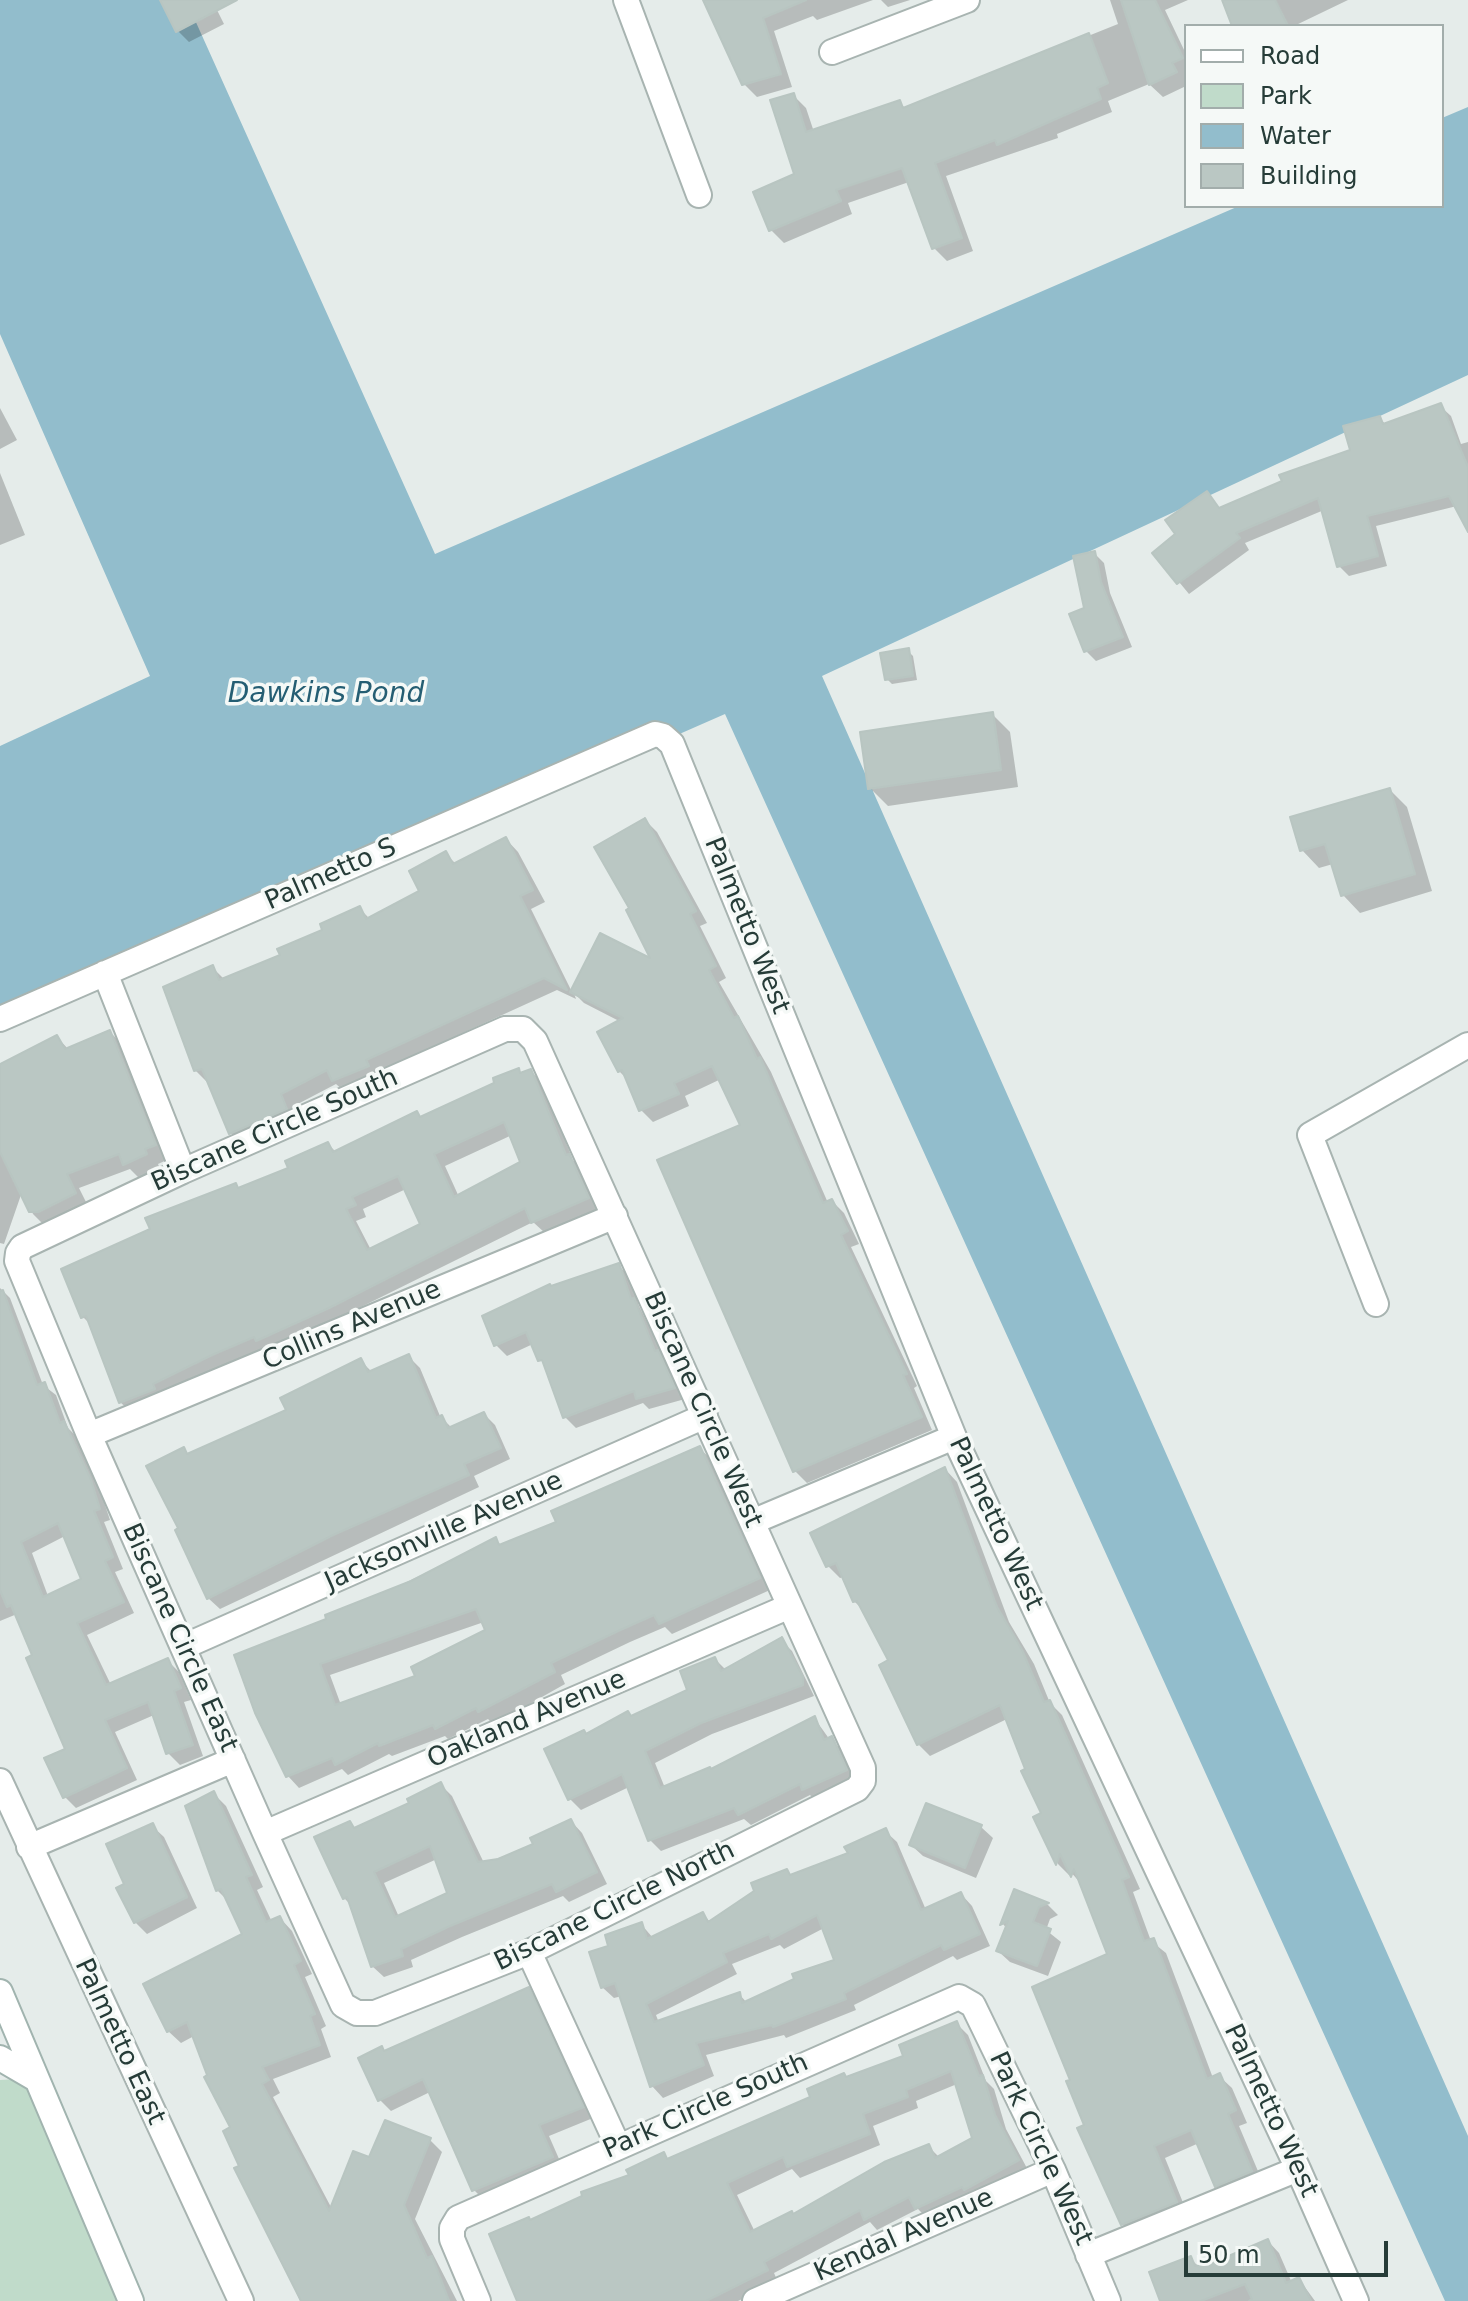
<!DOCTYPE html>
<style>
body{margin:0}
#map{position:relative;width:1468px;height:2301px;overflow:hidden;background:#e5ecea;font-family:"DejaVu Sans",sans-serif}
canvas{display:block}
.legend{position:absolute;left:1184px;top:24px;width:260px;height:184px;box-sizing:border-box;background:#f5f9f7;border:2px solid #a2adab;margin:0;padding:10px 14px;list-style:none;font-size:24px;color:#263c38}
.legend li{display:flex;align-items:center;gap:16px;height:40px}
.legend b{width:40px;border:2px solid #a2adab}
.scale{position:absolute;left:1184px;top:2241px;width:204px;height:36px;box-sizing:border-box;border:4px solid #263c38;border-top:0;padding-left:10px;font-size:24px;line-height:28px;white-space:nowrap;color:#263c38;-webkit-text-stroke:6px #f5f9f7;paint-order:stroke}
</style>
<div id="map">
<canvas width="1468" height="2301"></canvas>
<ul class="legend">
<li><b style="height:10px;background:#fff"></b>Road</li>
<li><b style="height:22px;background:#c0dbca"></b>Park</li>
<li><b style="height:22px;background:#92bdcc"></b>Water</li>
<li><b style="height:22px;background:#bac7c3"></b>Building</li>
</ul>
<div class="scale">50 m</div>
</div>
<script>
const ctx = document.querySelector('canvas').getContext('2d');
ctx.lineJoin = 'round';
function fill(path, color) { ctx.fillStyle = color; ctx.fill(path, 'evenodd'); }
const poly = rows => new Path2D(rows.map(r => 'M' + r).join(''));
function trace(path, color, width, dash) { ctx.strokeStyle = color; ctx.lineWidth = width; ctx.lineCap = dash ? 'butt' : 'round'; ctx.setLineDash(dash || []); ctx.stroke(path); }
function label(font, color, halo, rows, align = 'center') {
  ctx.font = font + ' "DejaVu Sans",sans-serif'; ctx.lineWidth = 7; ctx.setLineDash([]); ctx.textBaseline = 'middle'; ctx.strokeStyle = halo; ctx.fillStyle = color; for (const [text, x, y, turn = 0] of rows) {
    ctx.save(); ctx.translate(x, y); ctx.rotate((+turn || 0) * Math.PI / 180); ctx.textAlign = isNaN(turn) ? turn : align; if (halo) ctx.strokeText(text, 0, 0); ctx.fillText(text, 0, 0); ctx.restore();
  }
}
const green = poly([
 [34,2078,120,2301,0,2301,0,2080]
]);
const water = poly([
 [0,0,186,0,435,554,1239,206,1442,206,1442,118,1468,107,1468,375,822,676,1468,2136,1468,2301,1445,2301,725,714,0,1032,0,746,150,676,0,334]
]);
const shadow = poly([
 [162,0,212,0,224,24,189,42,177,30],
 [706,0,873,0,817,20,813,16,774,31,792,87,757,97,744,84],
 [881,0,910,0,888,7],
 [1110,0,1188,0,1165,10,1186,54,1186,86,1163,97,1149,84,1108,101,1112,112,1057,134,1058,138,946,176,973,251,947,261,934,248,909,182,848,203,852,214,784,243,771,230,796,175,793,95,806,108,814,132,900,103,906,109,1118,24],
 [1224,0,1348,0,1294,26,1235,26],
 [1440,406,1451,416,1461,444,1468,442,1468,520,1457,506,1376,526,1387,566,1349,576,1339,566,1324,510,1245,543,1249,550,1189,594,1155,553,1177,535,1206,494,1221,510,1352,451,1380,418,1386,425],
 [0,408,17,440,0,449],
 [0,473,25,535,0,545],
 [1094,553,1104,563,1110,593,1132,647,1096,661,1086,651,1072,615,1086,610],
 [908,651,913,656,917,680,892,684,887,679],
 [992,714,1010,732,1018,787,888,806,870,788],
 [1390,790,1407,807,1432,891,1360,913,1343,895,1333,864,1319,868,1302,850],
 [645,820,657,832,707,923,700,926,726,978,719,982,771,1072,828,1203,832,1201,844,1213,859,1244,851,1247,917,1386,914,1388,932,1430,807,1483,795,1471,743,1126,721,1079,685,1096,689,1106,653,1122,641,1110,629,1081,619,1071,621,1022,584,1003,574,993,576,999,557,990,377,1072,346,1093,336,1084,292,1107,298,1121,243,1146,231,1133,208,1083,195,1070,213,968,225,980,282,956,360,909,370,919,422,891,446,854,457,865,506,839,518,852,545,902,531,909,572,992,654,962],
 [110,1032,124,1046,169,1159,158,1164,160,1169,139,1178,130,1169,79,1188,89,1208,47,1228,33,1214,22,1192,4,1244,0,1243,0,1065,57,1037,69,1050],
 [518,1071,522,1074,531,1071,542,1083,573,1160,581,1168,600,1210,545,1233,533,1222,270,1352,132,1413,120,1402,91,1325,83,1317,153,1230,236,1185,240,1190,291,1169,328,1144,337,1153,421,1119],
 [512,1135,523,1163,459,1197,445,1166],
 [406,1189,422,1224,371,1250,356,1221,366,1217,363,1209],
 [618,1265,629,1276,639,1306,685,1399,649,1409,643,1403,576,1428,565,1417,547,1367,533,1344,507,1356,496,1345,551,1288],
 [0,1288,10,1298,43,1385,56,1395,68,1428,75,1435,101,1493,110,1520,104,1522,123,1569,115,1572,134,1613,87,1635,111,1685,168,1661,179,1672,191,1700,184,1702,203,1756,180,1765,168,1753,154,1715,115,1732,137,1780,76,1808,65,1797,68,1750,35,1656,17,1614,0,1621],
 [65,1536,84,1580,48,1596,32,1553],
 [409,1357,420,1368,440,1416,452,1428,484,1414,495,1425,510,1459,474,1476,479,1487,220,1609,208,1598,181,1529,183,1449,189,1455,288,1411,361,1361,372,1372],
 [699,1448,711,1459,770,1590,672,1634,665,1627,630,1642,561,1675,565,1684,526,1706,491,1722,488,1719,448,1739,445,1736,392,1756,389,1754,348,1775,342,1769,299,1788,288,1776,329,1620,495,1539,502,1546,559,1523],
 [484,1622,488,1631,418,1677,341,1705,330,1675],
 [945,1469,957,1482,1009,1622,1034,1664,1050,1703,1062,1715,1140,1889,1133,1892,1151,1941,1166,1953,1213,2078,1219,2076,1232,2088,1247,2123,1239,2126,1263,2183,1229,2198,1217,2185,1199,2143,1165,2158,1188,2215,1135,2237,1122,2224,1073,2081,1109,1955,1082,1885,1070,1871,1069,1875,1058,1864,1036,1818,1044,1814,1007,1719,930,1756,918,1744,891,1661,865,1612,854,1601,844,1577,840,1578,828,1566],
 [781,1640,792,1651,814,1696,712,1734,655,1763,665,1788,712,1771,815,1719,830,1740,843,1750,857,1782,815,1800,810,1795,751,1825,744,1819,661,1851,650,1840,629,1787,581,1810,570,1799,587,1736,690,1691,715,1659,726,1670],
 [441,1785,452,1796,484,1863,536,1845,571,1821,582,1833,607,1884,569,1902,563,1896,462,1937,411,1960,413,1967,384,1977,372,1966,352,1906,344,1898,350,1823,356,1830,411,1804],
 [437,1859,450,1894,399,1917,384,1883],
 [214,1794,226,1806,263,1887,257,1890,272,1922,280,1918,292,1931,312,1974,305,1977,326,2026,321,2029,331,2057,273,2079,280,2093,273,2097,332,2209,370,2160,430,2140,442,2152,415,2219,457,2301,300,2301,242,2167,233,2128,194,2036,181,2043,168,2031,244,1935,228,1901,217,1890],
 [152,1826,164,1837,197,1908,147,1934,135,1922,127,1885],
 [981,1827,993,1838,976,1878,923,1856,911,1845],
 [885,1831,897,1842,926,1910,961,1894,972,1906,990,1946,957,1960,953,1956,854,2005,856,2010,786,2038,784,2035,706,2055,714,2076,663,2098,652,2086,622,1996,614,1998,602,1987,611,1947,641,1924,653,1938,703,1914,711,1923,791,1876,851,1854],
 [824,1928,837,1961,747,2003,740,1995,659,2023,656,2015,737,1974,732,1964,780,1945,784,1949],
 [1015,1892,1048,1905,1058,1915,1050,1919,1046,1930,1061,1942,1048,1976,1010,1962,998,1951,1007,1929,1003,1924],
 [528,1989,540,2001,593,2118,549,2136,563,2168,485,2201,474,2190,430,2092,391,2111,380,2100,382,2049,386,2052],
 [957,2024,968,2035,986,2081,994,2089,1006,2129,1029,2172,928,2219,918,2209,877,2230,870,2222,774,2273,778,2282,738,2301,521,2301,531,2222,632,2176,663,2155,669,2161,813,2098,847,2079,905,2057],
 [957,2084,974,2139,940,2158,928,2146,794,2216,755,2232,737,2195,792,2169,800,2178,880,2145,873,2126,918,2108,916,2101],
 [1268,2241,1279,2253,1292,2283,1299,2279,1315,2301,1163,2301,1190,2258,1199,2267,1210,2265]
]);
const building = poly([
 [160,0,237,0,176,32,160,0],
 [703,0,806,0,763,18,781,74,742,85,703,0],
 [1121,0,1155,0,1183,58,1172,63,1177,72,1149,85,1121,0],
 [1222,0,1275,0,1288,26,1232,26,1222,0],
 [1089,33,1108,83,1097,88,1101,99,997,145,995,140,935,163,962,238,932,249,902,168,836,190,841,201,769,231,753,192,794,174,770,100,794,93,806,132,900,100,903,108,1089,33],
 [1441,403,1468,467,1468,532,1449,496,1367,516,1378,556,1337,567,1318,498,1236,533,1240,538,1177,584,1152,553,1175,534,1165,520,1207,491,1219,508,1282,481,1279,475,1350,450,1343,426,1380,416,1383,424,1441,403],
 [1095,551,1101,582,1123,637,1084,652,1069,614,1084,608,1073,556,1095,551],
 [909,648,913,676,885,680,880,653,909,648],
 [993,712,1001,770,868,789,860,732,993,712],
 [1390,788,1415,874,1341,896,1325,844,1300,851,1290,817,1390,788],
 [645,818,696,911,690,914,716,966,709,970,734,1018,738,1016,757,1059,760,1057,823,1203,832,1199,848,1231,841,1235,907,1374,903,1375,922,1417,793,1472,657,1160,740,1125,712,1066,674,1083,679,1094,639,1111,622,1070,618,1072,597,1032,623,1018,570,992,600,933,650,958,626,910,629,908,594,847,645,818],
 [506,837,533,890,520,896,567,990,544,978,366,1060,369,1066,332,1081,327,1070,281,1094,287,1109,229,1134,202,1069,194,1071,163,987,213,965,219,980,280,955,277,949,322,930,320,924,360,906,366,919,419,891,409,871,446,851,453,864,506,837],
 [110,1030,156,1145,145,1149,147,1154,123,1165,119,1154,67,1174,76,1193,38,1212,29,1212,0,1152,0,1064,57,1035,65,1049,110,1030],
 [519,1068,520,1073,531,1069,566,1155,569,1154,589,1198,531,1223,525,1208,329,1308,256,1341,254,1337,212,1355,153,1384,155,1389,119,1403,86,1316,81,1318,61,1269,150,1229,145,1218,236,1183,238,1188,288,1168,285,1161,328,1142,333,1152,417,1111,420,1117,494,1083,493,1078,519,1068],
 [504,1122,520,1162,454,1197,434,1154,504,1122],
 [398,1176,420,1224,367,1250,346,1209,356,1205,352,1197,398,1176],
 [619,1263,631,1299,634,1298,655,1351,658,1350,675,1388,636,1399,634,1391,563,1418,542,1360,538,1361,526,1332,494,1346,482,1316,550,1284,551,1286,619,1263],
 [3,1290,37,1385,45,1382,60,1423,64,1421,91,1480,100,1509,94,1511,113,1557,105,1561,124,1602,77,1623,106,1685,168,1658,181,1688,174,1691,193,1745,166,1754,148,1702,105,1720,127,1768,63,1798,44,1758,65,1749,26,1658,32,1655,11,1605,7,1607,0,1590,0,1291,3,1290],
 [58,1523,81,1579,43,1597,21,1542,58,1523],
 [409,1354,436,1418,442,1415,448,1428,484,1412,501,1448,464,1464,469,1475,333,1535,207,1599,175,1530,178,1528,146,1466,184,1447,187,1454,286,1410,280,1398,361,1358,368,1372,409,1354],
 [700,1446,760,1578,659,1624,654,1615,618,1631,551,1663,555,1672,478,1712,476,1708,435,1729,433,1725,379,1746,378,1743,335,1765,332,1758,286,1777,255,1713,234,1655,326,1619,325,1615,411,1581,496,1537,499,1545,556,1522,551,1511,700,1446],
 [476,1609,485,1630,411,1667,415,1676,335,1705,320,1664,476,1609],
 [945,1467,997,1607,1022,1650,1044,1702,1050,1700,1129,1877,1122,1880,1144,1941,1154,1938,1207,2079,1220,2073,1236,2110,1228,2114,1252,2171,1215,2187,1191,2130,1154,2146,1177,2202,1121,2225,1077,2128,1084,2125,1066,2081,1070,2080,1032,1987,1107,1954,1074,1869,1071,1877,1060,1854,1056,1865,1033,1817,1041,1813,1021,1771,1025,1769,1000,1705,917,1745,879,1665,888,1660,857,1601,853,1602,836,1563,826,1567,810,1533,945,1467],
 [782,1637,803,1677,803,1685,701,1723,645,1751,660,1788,710,1767,711,1769,815,1716,824,1740,832,1736,847,1770,802,1790,800,1784,738,1815,734,1808,648,1841,622,1774,568,1800,544,1749,584,1730,586,1734,628,1711,631,1716,687,1690,680,1671,715,1657,721,1671,782,1637],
 [441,1782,478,1862,498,1859,533,1844,530,1838,571,1819,597,1872,556,1892,552,1884,450,1926,401,1949,403,1956,371,1967,347,1897,343,1899,314,1837,350,1821,354,1828,409,1803,407,1799,441,1782],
 [430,1846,447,1893,395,1917,374,1872,430,1846],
 [214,1791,252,1875,246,1877,266,1922,280,1916,301,1961,294,1965,315,2014,310,2016,320,2045,262,2067,269,2080,262,2084,329,2211,353,2151,369,2157,385,2120,431,2138,404,2205,427,2258,432,2256,449,2301,301,2301,234,2168,239,2166,223,2131,230,2127,204,2077,207,2075,187,2022,167,2032,143,1984,242,1934,221,1889,216,1891,185,1806,214,1791],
 [926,1803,982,1825,965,1868,909,1845,926,1803],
 [153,1823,187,1897,134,1923,116,1888,124,1884,106,1844,153,1823],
 [886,1828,921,1910,961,1892,980,1934,944,1950,941,1945,844,1993,846,1999,773,2027,772,2025,696,2043,704,2065,650,2087,615,1983,601,1988,589,1952,608,1946,605,1935,642,1922,647,1939,703,1912,708,1922,754,1891,751,1883,787,1869,790,1875,848,1853,844,1847,886,1828],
 [817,1915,834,1960,792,1974,794,1979,742,2003,740,1992,654,2022,646,2004,727,1962,723,1953,769,1934,771,1939,817,1915],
 [1014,1889,1049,1903,1039,1907,1033,1922,1051,1929,1037,1966,996,1951,1008,1921,1000,1925,1014,1889],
 [529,1987,584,2107,539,2125,553,2157,472,2191,423,2079,378,2101,358,2058,382,2046,384,2051,529,1987],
 [957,2021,979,2076,983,2075,995,2115,1019,2160,964,2190,962,2187,915,2209,909,2197,864,2220,860,2210,764,2262,768,2270,706,2301,517,2301,489,2234,529,2217,530,2220,582,2196,581,2192,629,2175,626,2170,664,2152,667,2159,810,2097,807,2089,844,2073,846,2077,903,2056,899,2045,957,2021],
 [951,2071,972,2138,935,2158,929,2144,884,2162,793,2214,792,2211,750,2232,727,2183,783,2157,787,2167,870,2134,863,2114,908,2097,906,2090,951,2071],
 [1268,2239,1286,2283,1299,2277,1311,2301,1249,2301,1252,2299,1245,2284,1201,2301,1160,2301,1149,2272,1191,2256,1195,2266,1209,2261,1210,2264,1268,2239]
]);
const street = poly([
 [626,0,699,195],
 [832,52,967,0],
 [105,973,183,1171],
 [0,1019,655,734,663,736,672,744,954,1437,1298,2169,1356,2301],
 [505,1029,523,1029,535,1041,863,1768,863,1781,857,1789,529,1952,375,2013,357,2013,343,2005,265,1833,89,1435,17,1261,18,1253,22,1247,183,1171,505,1029],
 [1376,1304,1310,1135,1468,1045],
 [89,1435,615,1216],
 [752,1522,954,1437],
 [183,1647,705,1416],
 [0,1781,241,2301],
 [265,1833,790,1606],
 [29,1847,233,1760],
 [529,1952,618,2146],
 [1088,2255,1298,2169],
 [478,2301,452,2239,452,2228,458,2218,959,1997,973,2005,1053,2170,1108,2301],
 [755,2301,1053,2170]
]);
const secondary = poly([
 [0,1992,131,2301],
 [0,2058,34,2078]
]);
const streetNames = [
 ["Palmetto S",331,875,-24],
 ["Palmetto West",746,926,68],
 ["Biscane Circle South",275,1131,-24],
 ["Collins Avenue",352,1326,-23],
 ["Biscane Circle West",702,1410,66],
 ["Palmetto West",995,1524,65],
 ["Jacksonville Avenue",444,1532,-24],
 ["Biscane Circle East",179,1638,66],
 ["Oakland Avenue",527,1720,-23],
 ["Biscane Circle North",615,1907,-26],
 ["Palmetto East",119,2042,65],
 ["Park Circle South",706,2107,-24],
 ["Palmetto West",1270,2111,65],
 ["Park Circle West",1040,2149,65],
 ["Kendal Avenue",904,2236,-24]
];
const waterNames = [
 ["Dawkins Pond",326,695]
];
fill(green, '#c0dbca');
fill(water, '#92bdcc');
fill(shadow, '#0003');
fill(building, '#bac7c3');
trace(building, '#b8c5c1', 2);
trace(street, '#a8b4b1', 28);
trace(secondary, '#a1b4af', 28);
trace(street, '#fff', 24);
trace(secondary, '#fff', 24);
label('26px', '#263c38', '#f5f9f7', streetNames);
label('italic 28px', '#255e73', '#f5f9f7', waterNames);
</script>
